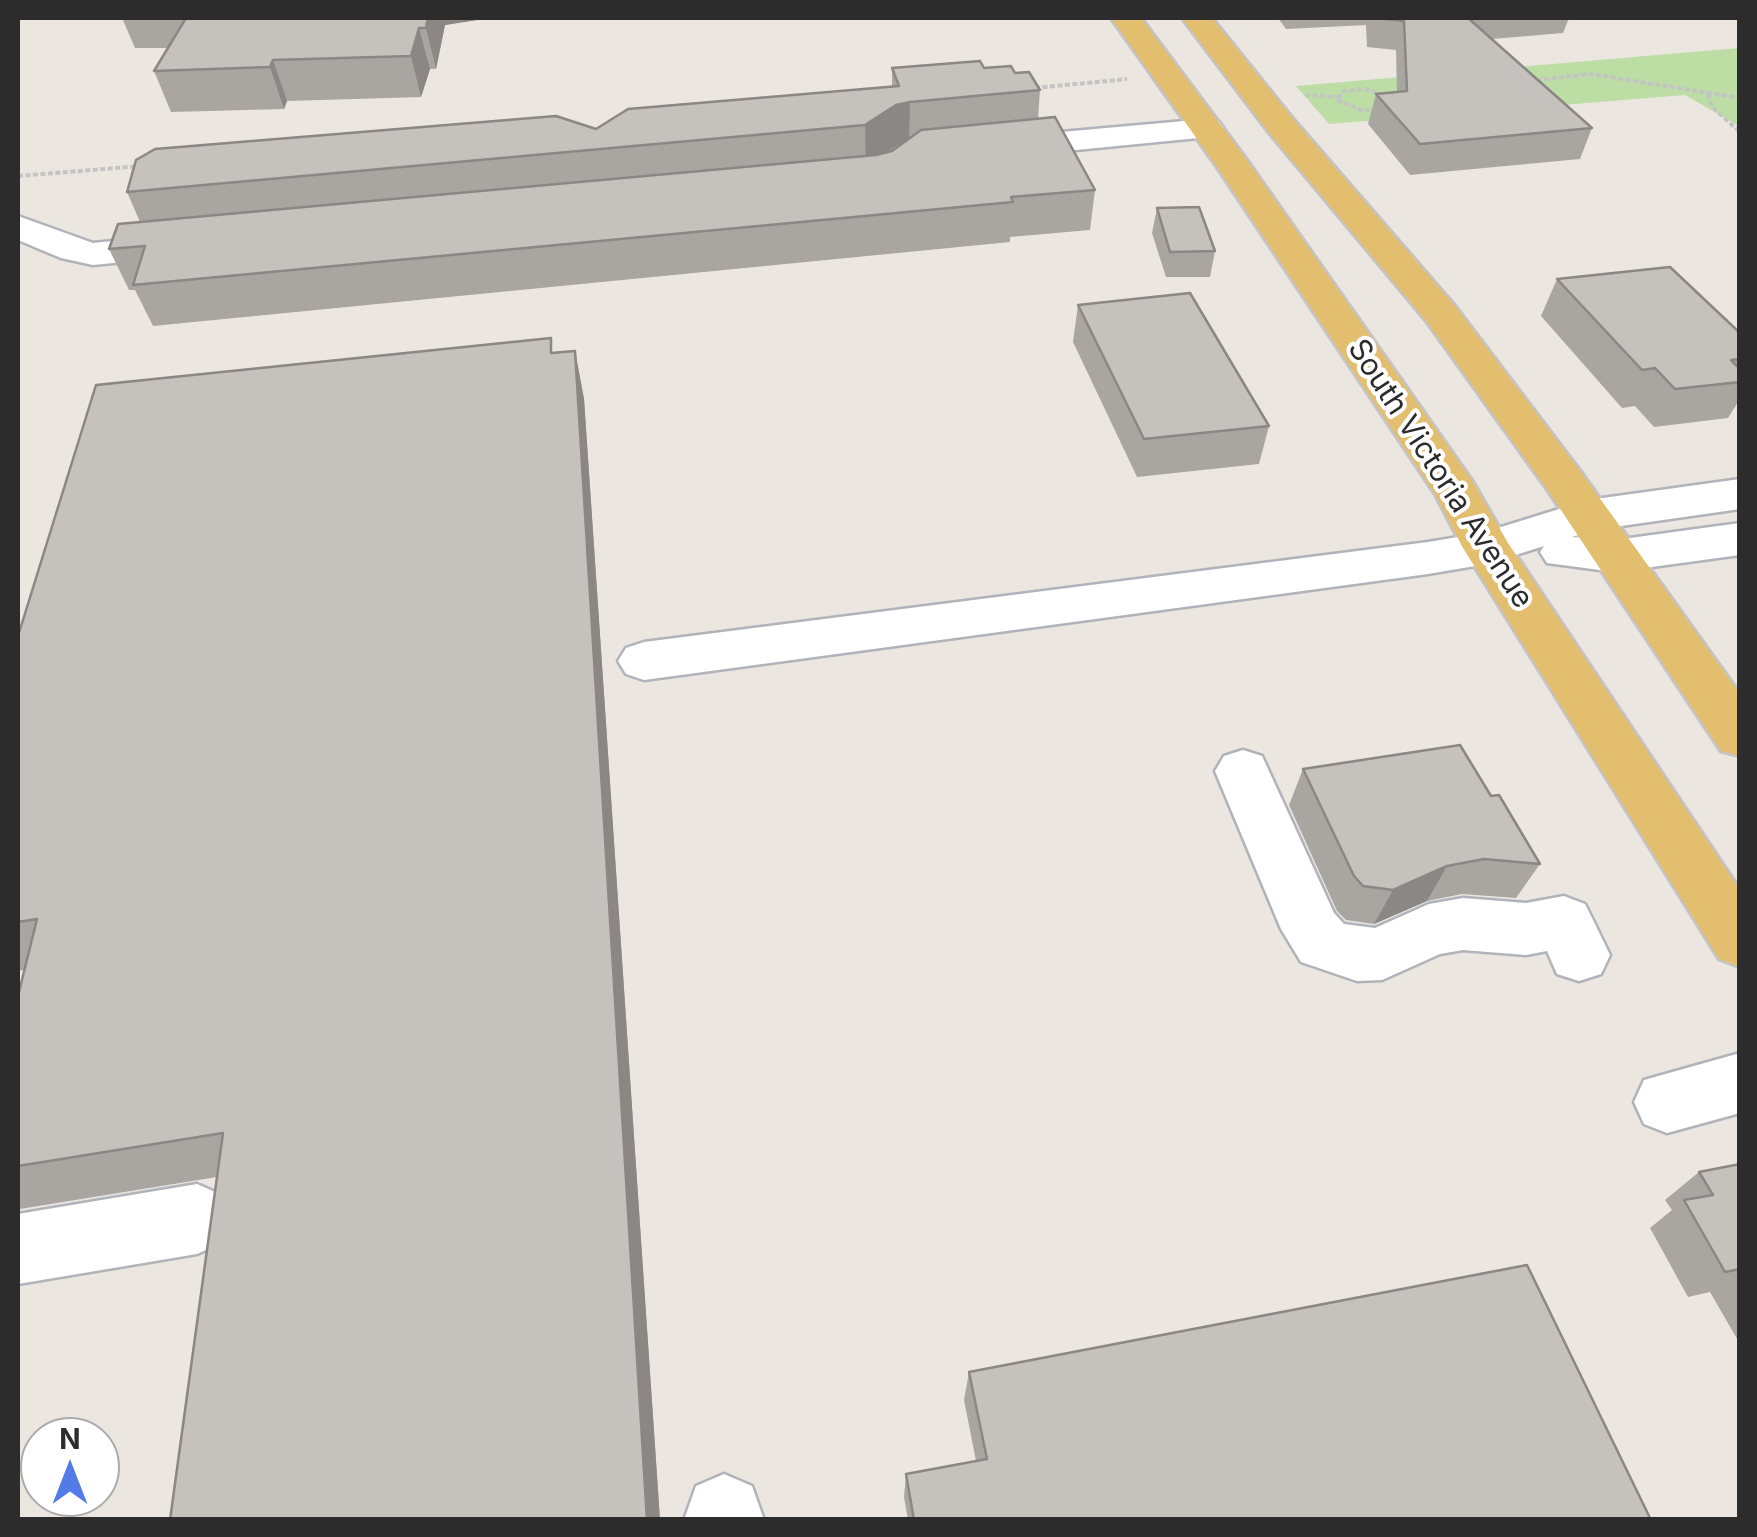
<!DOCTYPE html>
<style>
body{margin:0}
#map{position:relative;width:1757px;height:1537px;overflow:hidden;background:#ece6e1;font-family:Inter,sans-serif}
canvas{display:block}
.frame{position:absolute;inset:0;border:20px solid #2c2c2c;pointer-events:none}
.north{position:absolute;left:20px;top:1417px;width:100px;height:100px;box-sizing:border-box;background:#fff;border:2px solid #ababab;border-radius:50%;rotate:0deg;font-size:28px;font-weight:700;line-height:40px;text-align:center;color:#2c2c2c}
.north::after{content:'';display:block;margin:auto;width:35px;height:45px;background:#527be8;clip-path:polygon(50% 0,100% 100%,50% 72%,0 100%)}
</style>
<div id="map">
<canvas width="1757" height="1537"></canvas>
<div class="frame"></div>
<div class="north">N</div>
</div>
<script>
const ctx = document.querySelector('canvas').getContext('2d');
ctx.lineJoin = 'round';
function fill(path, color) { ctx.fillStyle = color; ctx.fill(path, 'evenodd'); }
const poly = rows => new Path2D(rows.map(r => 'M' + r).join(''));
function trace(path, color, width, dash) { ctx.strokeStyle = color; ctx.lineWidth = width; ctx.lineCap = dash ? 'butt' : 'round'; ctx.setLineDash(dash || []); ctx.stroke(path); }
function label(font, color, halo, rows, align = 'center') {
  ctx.font = font + ' Inter,sans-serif'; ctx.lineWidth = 8; ctx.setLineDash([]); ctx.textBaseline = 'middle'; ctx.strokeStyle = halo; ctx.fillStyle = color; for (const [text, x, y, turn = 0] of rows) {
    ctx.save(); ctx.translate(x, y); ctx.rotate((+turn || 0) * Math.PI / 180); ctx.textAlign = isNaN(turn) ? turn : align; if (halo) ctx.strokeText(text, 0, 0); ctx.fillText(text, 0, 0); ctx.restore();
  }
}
const green = poly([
 [1739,48,1739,126,1685,95,1329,124,1296,86]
]);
const path = poly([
 [1529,81,1591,74,1740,98],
 [1035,88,1127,79],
 [1365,89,1380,94,1386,105,1363,111,1337,100,1343,91,1365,89],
 [1708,94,1712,107,1740,132],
 [1305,95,1337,97],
 [18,176,141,166]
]);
const minor = poly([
 [1207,119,1219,122,1224,129,1219,136,994,158,982,155,977,148,982,141,994,138,1207,119],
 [18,216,93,243,184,234,197,237,203,245,197,253,184,256,93,265,61,258,18,240,18,216],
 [1740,479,1740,509,1593,530,1572,537,1615,540,1740,523,1740,555,1615,572,1547,563,1540,552,1544,546,1487,564,1428,574,644,680,626,674,618,661,626,648,644,642,1428,542,1482,533,1588,500,1740,479],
 [1243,750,1262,756,1334,913,1344,924,1375,928,1429,904,1463,898,1526,903,1564,896,1585,904,1594,922,1610,955,1601,974,1579,981,1557,974,1547,951,1526,955,1463,950,1440,954,1382,980,1357,981,1301,962,1281,929,1215,771,1224,756,1243,750],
 [1740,1053,1740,1113,1667,1133,1644,1124,1634,1102,1644,1080,1740,1053],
 [197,1184,222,1195,232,1219,222,1243,197,1254,18,1284,18,1214,197,1184],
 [724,1474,752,1486,764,1520,684,1520,696,1486,724,1474]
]);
const major = poly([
 [1111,18,1141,18,1244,156,1473,482,1508,543,1740,890,1740,967,1719,959,1463,548,1435,494,1217,167,1111,18],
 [1182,18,1212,18,1294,120,1455,306,1581,472,1740,694,1740,756,1721,751,1549,492,1427,322,1270,134,1182,18]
]);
const wall = poly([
 [122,18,477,18,477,20,445,25,436,69,430,69,421,97,287,101,284,109,171,112,154,71,168,48,135,48],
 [1278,18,1569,18,1563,33,1492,39,1592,128,1580,159,1410,175,1368,124,1376,94,1397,92,1396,50,1367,47,1366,25,1286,29],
 [892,68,984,68,1015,73,1040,90,1038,119,1095,190,1090,230,1010,237,1010,242,153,326,135,290,129,290,109,249,140,222,127,192,596,129,892,87],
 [1157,208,1215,251,1210,277,1166,277,1152,233],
 [1557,279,1740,333,1740,399,1728,418,1654,427,1635,406,1622,408,1541,316],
 [1078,305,1269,426,1259,464,1137,477,1073,342],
 [575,351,584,399,660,1520,170,1520,217,1177,20,1209,18,1207,18,996,24,970,18,971,18,636,554,352],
 [1303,769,1491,796,1540,864,1516,898,1462,894,1427,901,1374,924,1346,920,1337,911,1289,805],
 [1740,1164,1740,1344,1710,1292,1688,1297,1650,1228,1672,1210,1665,1200,1699,1172],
 [969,1372,1651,1520,908,1520,904,1497,906,1474,976,1461,964,1400]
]);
const shadedWall = poly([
 [428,18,477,18,477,20,445,25,436,69,426,28],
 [419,28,430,69,421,97,411,56],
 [273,60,287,101,284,109,270,67],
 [910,102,909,142,896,146,866,166,865,125,896,105],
 [575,351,584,399,660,1520,647,1520],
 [1447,866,1427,901,1374,924,1393,890]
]);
const building = poly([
 [186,18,428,18,426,28,419,28,411,56,273,60,270,67,154,71,186,18],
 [1374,18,1468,18,1592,128,1420,144,1376,94,1407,91,1404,21,1374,18],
 [980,61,984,68,1011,66,1015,73,1029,72,1040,90,910,102,896,105,865,125,127,192,136,160,155,149,556,116,596,129,628,109,899,86,892,68,980,61],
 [1055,117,1095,190,1011,197,1013,202,133,285,145,246,109,249,118,224,876,155,892,151,921,130,1055,117],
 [1199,207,1215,251,1170,252,1157,208,1199,207],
 [1670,267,1740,333,1740,359,1731,360,1740,369,1740,382,1675,389,1655,368,1642,370,1557,279,1670,267],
 [1190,293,1269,426,1144,439,1078,305,1190,293],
 [551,338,551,353,575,351,647,1520,170,1520,223,1133,18,1166,18,996,37,919,18,922,18,636,96,385,551,338],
 [1460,745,1491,796,1499,795,1540,864,1484,859,1447,866,1393,890,1363,886,1354,876,1303,769,1460,745],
 [1740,1164,1740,1269,1725,1272,1684,1200,1713,1195,1699,1172,1740,1164],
 [1527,1265,1651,1520,914,1520,906,1474,987,1459,969,1372,1527,1265]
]);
const streetNames = [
 ["South Victoria Avenue",1440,474,57]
];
fill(green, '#bcdda3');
trace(minor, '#b1b3bb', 5);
trace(major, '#c4c4c4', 5);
trace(path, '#c4c4c4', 4, [5, 2.5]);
fill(minor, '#fff');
fill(major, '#e3be6f');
fill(wall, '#a9a6a2');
fill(shadedWall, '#8a8784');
fill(building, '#c5c1bc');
trace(building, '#8a8784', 2.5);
label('30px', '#2c2c2c', '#fff', streetNames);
</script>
